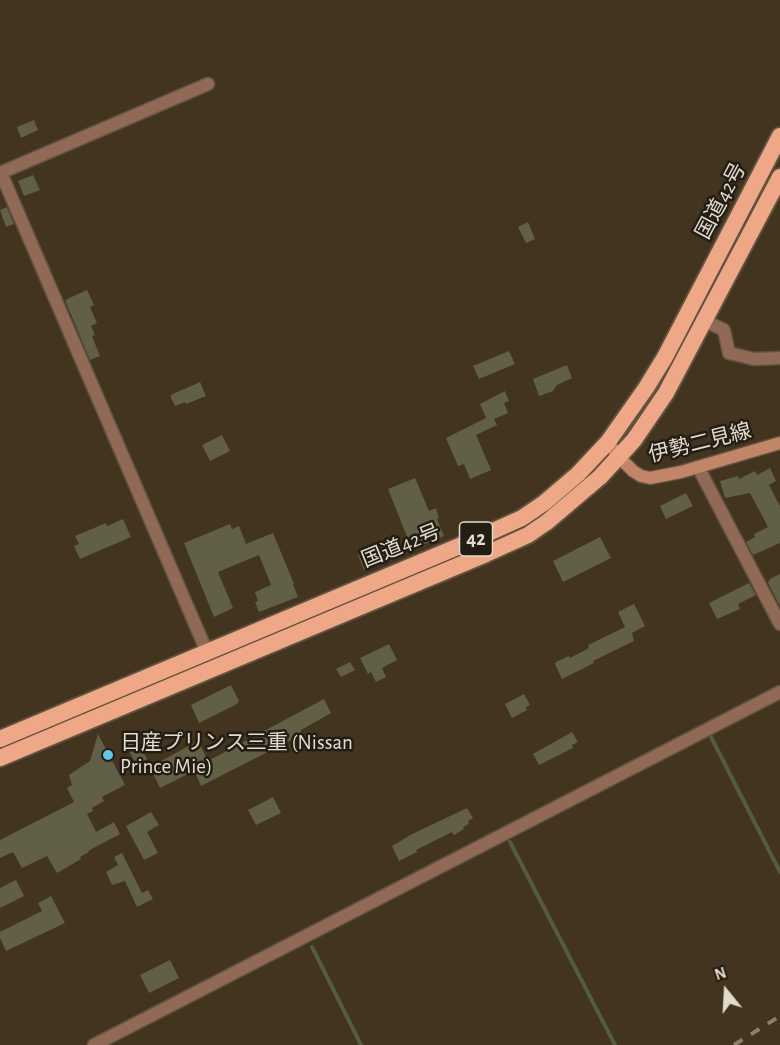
<!DOCTYPE html>
<meta charset="utf-8">
<style>
body{margin:0}
#map{position:relative;width:780px;height:1045px;overflow:hidden;background:#42341f;font-family:"Alegreya Sans",sans-serif}
canvas{display:block}
.north{position:absolute;left:696px;top:961px;width:60px;height:60px;-webkit-text-stroke:4px #231d14;paint-order:stroke;rotate:342deg;font-size:16px;font-weight:700;line-height:24px;text-align:center;color:#e3dacd}
.north::after{content:'';display:block;margin:auto;width:21px;height:27px;background:#e3dacd;clip-path:polygon(50% 0,100% 100%,50% 72%,0 100%)}
</style>
<div id="map">
<canvas width="780" height="1045"></canvas>
<div class="north">N</div>
</div>
<script>
const ctx = document.querySelector('canvas').getContext('2d');
ctx.lineJoin = 'round';
const poly = rows => new Path2D(rows.map(r => 'M' + r).join(''));
function trace(path, color, width, dash) { ctx.strokeStyle = color; ctx.lineWidth = width; ctx.lineCap = dash ? 'butt' : 'round'; ctx.setLineDash(dash || []); ctx.stroke(path); }
function fill(path, color) { ctx.fillStyle = color; ctx.fill(path, 'evenodd'); }
function label(font, color, halo, rows, align = 'center') {
  ctx.font = font + ' "Alegreya Sans","Noto Sans JP",sans-serif'; ctx.lineWidth = 5; ctx.setLineDash([]); ctx.textBaseline = 'middle'; ctx.strokeStyle = halo; ctx.fillStyle = color; for (const [text, x, y, turn = 0] of rows) {
    ctx.save(); ctx.translate(x, y); ctx.rotate((+turn || 0) * Math.PI / 180); ctx.textAlign = isNaN(turn) ? turn : align; if (halo) ctx.strokeText(text, 0, 0); ctx.fillText(text, 0, 0); ctx.restore();
  }
}
const stream = poly([
 [711,737,780,872],
 [510,842,615,1045],
 [312,947,361,1045]
]);
const building = poly([
 [34,120,38,130,21,138,17,127],
 [33,175,40,190,24,196,18,181],
 [7,207,14,224,6,227,0,210],
 [528,222,535,239,526,243,518,227],
 [87,290,94,305,90,307,97,323,91,326,95,335,92,336,100,356,90,360,65,300],
 [509,351,515,364,479,379,473,366],
 [567,365,572,378,557,385,553,391,539,396,533,379],
 [200,382,206,396,186,404,185,402,175,406,170,396,173,394],
 [505,391,509,401,504,403,508,413,494,419,497,425,476,435,491,470,470,479,464,464,458,466,446,438,486,418,480,404],
 [734,425,740,440,731,443,725,428],
 [222,435,230,451,210,461,202,445],
 [770,468,776,481,769,485,780,506,780,543,753,555,746,542,755,537,754,534,768,527,750,493,725,498,720,481,738,476,739,479,755,471,757,475],
 [415,478,429,511,436,508,439,518,437,519,444,536,412,549,388,489],
 [686,493,693,506,666,519,660,506],
 [123,519,131,537,80,559,74,546,79,544,75,536,106,523,107,526],
 [230,524,232,529,239,526,246,544,273,533,294,584,293,584,298,597,259,612,255,602,258,601,255,592,271,585,259,555,218,572,233,608,214,617,184,543],
 [600,537,611,558,563,582,553,561],
 [385,543,391,558,364,570,358,555],
 [780,574,780,606,768,583,770,579],
 [749,583,756,595,738,604,740,609,717,619,709,603],
 [634,604,645,626,632,633,634,641,593,661,594,663,562,679,555,664,556,662,569,656,570,658,589,648,588,645,625,627,618,612],
 [389,644,397,660,382,668,386,677,376,682,371,672,368,674,360,658],
 [350,662,355,670,341,677,336,669],
 [231,685,239,701,237,704,199,723,191,705],
 [524,694,530,705,526,707,527,710,512,718,505,704],
 [324,699,331,713,301,730,301,735,201,786,194,771,160,788,150,767,198,741,208,761],
 [572,732,578,742,572,745,573,748,539,765,533,754],
 [98,734,125,785,102,797,104,801,92,808,93,811,87,814,96,832,114,822,120,834,88,851,89,852,80,857,81,859,57,873,47,856,22,868,13,852,0,858,0,840,74,802,67,788,72,785,69,775,90,761],
 [136,739,147,759,136,765,126,744],
 [273,797,281,813,256,825,248,810],
 [467,808,473,818,468,821,469,824,463,827,464,829,454,835,452,832,416,850,417,852,399,861,392,846,412,834],
 [151,812,159,825,147,832,158,853,144,860,126,826],
 [122,853,142,893,148,890,153,899,137,907,125,881,112,885,106,872,118,865,114,857],
 [16,880,24,896,0,908,0,888],
 [51,896,65,923,6,951,0,938,0,932,42,911,38,903],
 [170,960,179,978,149,993,140,975]
]);
const minor = poly([
 [0,173,208,84],
 [1,173,207,652],
 [705,321,724,330,729,353,754,359,780,358],
 [698,467,780,624],
 [94,1045,780,692]
]);
const secondary = poly([
 [608,442,618,456,633,471,641,476,650,478,681,472,780,443]
]);
const trunk = poly([
 [0,739,462,545,522,518,544,503,578,474,608,442,646,388,665,357,780,136],
 [0,758,486,554,528,535,547,522,600,477,634,440,666,393,780,177]
]);
const rail = poly([
 [734,1045,780,1016]
]);
const markers = [
 [108,755,6,"#5cc7e8"]
];
const shields = [
 [476,539,33]
];
const shieldNames = [
 ["42",476,539]
];
const streetNames = [
 ["国道42号",721,201,-62],
 ["伊勢二見線",700,443,-14],
 ["国道42号",401,546,-22]
];
const poiNames = [
 ["日産プリンス三重 (Nissan",120,743],
 ["Prince Mie)",120,767]
];
trace(stream, '#545b44', 4);
fill(building, '#615f46');
trace(minor, '#5f523e', 15);
trace(secondary, '#5f523e', 15);
trace(trunk, '#5f523e', 20);
trace(minor, '#916957', 12);
trace(secondary, '#c38567', 12);
trace(trunk, '#eea888', 16);
trace(rail, '#8b806e', 4, [10, 10]);
for (const [x, y, r, color] of markers) { const dot = new Path2D(); dot.arc(x, y, r, 0, 2 * Math.PI); ctx.fillStyle = color; ctx.fill(dot); trace(dot, '#231d14', 2); }
for (const [x, y, w] of shields) { const box = new Path2D(); box.roundRect(x - w / 2, y - 17, w, 34, 4.5); ctx.fillStyle = '#231d14'; ctx.fill(box); trace(box, '#e3dacd', 1.5); }
label('bold 20px', '#e3dacd', null, shieldNames);
label('21px', '#e3dacd', '#231d14', streetNames);
label('21px', '#e3dacd', '#231d14', poiNames, 'left');
</script>
